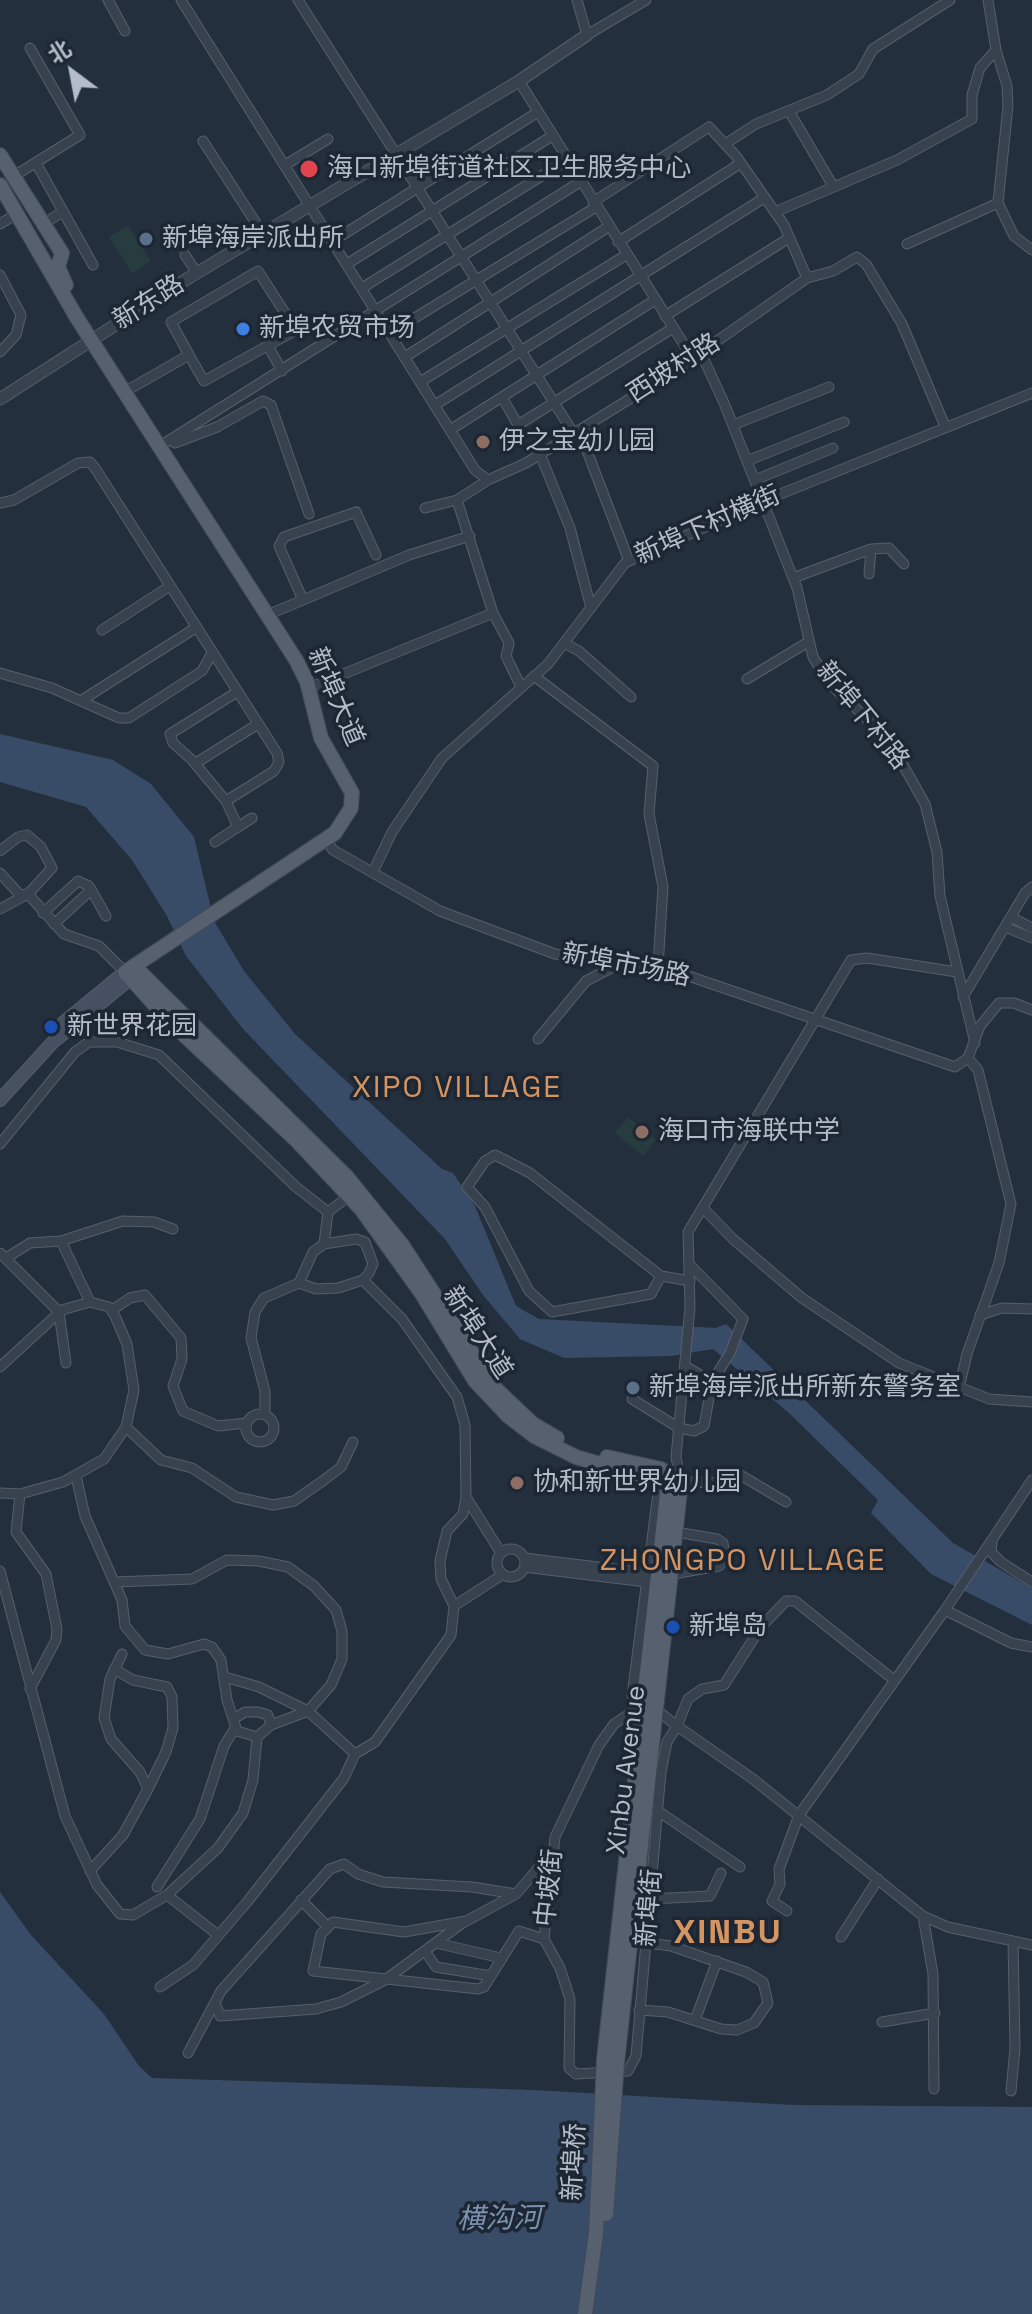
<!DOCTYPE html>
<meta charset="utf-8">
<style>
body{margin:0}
#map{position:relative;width:1032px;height:2314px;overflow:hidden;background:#242f3e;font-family:"Space Grotesk","Noto Sans SC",sans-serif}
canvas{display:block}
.north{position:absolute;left:32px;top:32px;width:80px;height:80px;-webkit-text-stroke:6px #1d2633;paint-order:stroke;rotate:328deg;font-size:22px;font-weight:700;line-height:32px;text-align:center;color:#b4bcc9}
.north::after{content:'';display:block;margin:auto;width:28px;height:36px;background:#b4bcc9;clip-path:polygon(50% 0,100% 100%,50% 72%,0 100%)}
</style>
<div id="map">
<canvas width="1032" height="2314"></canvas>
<div class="north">北</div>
</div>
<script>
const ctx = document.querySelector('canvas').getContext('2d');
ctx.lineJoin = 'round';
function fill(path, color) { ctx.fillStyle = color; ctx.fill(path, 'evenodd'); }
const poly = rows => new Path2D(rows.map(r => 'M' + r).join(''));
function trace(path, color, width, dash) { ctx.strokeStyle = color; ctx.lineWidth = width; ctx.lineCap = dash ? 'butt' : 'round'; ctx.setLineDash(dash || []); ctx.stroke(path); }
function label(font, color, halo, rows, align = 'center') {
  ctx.font = font + ' "Space Grotesk","Noto Sans SC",sans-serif'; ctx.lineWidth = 7; ctx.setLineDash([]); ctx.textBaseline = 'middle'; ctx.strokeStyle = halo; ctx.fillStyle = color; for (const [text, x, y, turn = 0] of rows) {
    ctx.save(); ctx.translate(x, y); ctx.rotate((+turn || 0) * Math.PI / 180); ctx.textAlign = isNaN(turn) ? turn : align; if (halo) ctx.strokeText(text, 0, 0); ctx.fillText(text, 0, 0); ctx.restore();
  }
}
const green = poly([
 [128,225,151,261,132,273,109,237],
 [628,1117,656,1140,643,1156,615,1133]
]);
const water = poly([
 [0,734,113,760,151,784,194,837,214,921,244,971,295,1034,442,1169,453,1173,475,1206,516,1306,539,1319,716,1328,726,1324,953,1543,1032,1588,1032,1625,931,1574,871,1513,878,1500,789,1413,713,1349,671,1356,564,1358,520,1339,483,1295,445,1239,244,1030,186,956,167,916,132,860,86,807,0,782],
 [0,1892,31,1935,104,2014,139,2066,152,2078,534,2090,793,2105,1032,2107,1032,2314,0,2314]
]);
const minor = poly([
 [108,0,125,31],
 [181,0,475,470,488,480,526,463,670,374,807,278,833,271,857,257,866,264,902,324,945,426],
 [298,0,574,434],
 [577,0,587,35,646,0],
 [996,50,1007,86,1008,106,998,203,1014,236,1032,250],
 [519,81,693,359],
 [789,111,833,186],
 [203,141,263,234],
 [725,144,756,124,827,95,859,74,873,49,950,0],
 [36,163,93,265],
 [285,165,328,139],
 [14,176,80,135,30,48],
 [593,202,709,127,736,156,784,225,807,278],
 [775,212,897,160,972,119,972,95,980,68,996,50,988,0],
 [44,223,63,212],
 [0,224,18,213],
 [333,241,538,112],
 [618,242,741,163],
 [907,244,998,203],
 [185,255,197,273],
 [347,264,552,136],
 [0,275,21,315,16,335,0,352],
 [362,288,567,160],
 [665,316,789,238],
 [390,333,596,207],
 [268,346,282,371],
 [701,353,724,403,797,588,813,657,829,683,866,718,903,765,925,804,937,852,940,896,975,1043],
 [405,357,608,227],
 [420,382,626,255],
 [126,391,189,355,171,322,258,271,296,330,204,381,189,355],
 [502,397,518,425,673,328],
 [435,405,764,198],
 [733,425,829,387],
 [450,430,655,300],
 [579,430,629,561],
 [175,443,217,427,263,401,271,405,309,514],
 [160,446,580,182],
 [540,454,570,528,591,608],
 [747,461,844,422],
 [488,480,457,500,493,613,509,643,506,656,521,687],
 [755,480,833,448],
 [0,503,14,500,78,463,90,462,95,468,277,753,279,762,274,771,226,801],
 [425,508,457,500],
 [869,574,871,549],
 [793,578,871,549,889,548,904,564],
 [303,600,409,555,470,536],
 [267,615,303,600,279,546,284,537,356,512,376,555],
 [102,630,170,586],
 [564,643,579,651,631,697],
 [0,673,52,688,119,718,129,718,202,671,212,653],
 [534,676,653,766,649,814,663,887,658,967],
 [747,679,808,642],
 [309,688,493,613],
 [82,700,197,627],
 [196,763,258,724],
 [238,827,252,818],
 [326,840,333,850,440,911,555,954,665,968,955,1067,968,1058,980,1026,999,1003,1014,1003,1032,1010],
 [215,842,238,827,226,801,192,760,173,743,170,734,237,692],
 [0,851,18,837,27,835,41,847,52,868,28,894,0,909],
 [373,872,392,832,442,758,548,664,625,563,763,501,1032,393],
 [0,873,20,895,28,894,64,934,99,946,125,972],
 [43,913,78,881,89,886,106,916],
 [1011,917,1032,928],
 [54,924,91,890],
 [1005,927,1032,938],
 [963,997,1025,893,1032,887],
 [538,1039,586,981,617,965],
 [0,1144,75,1052,89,1042,117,1042,159,1055,296,1187,328,1212],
 [703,1208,733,1239,802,1298,899,1363,989,1399,1032,1402],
 [61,1241,90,1302],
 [0,1253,59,1312,66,1363],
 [6,1258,30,1243,61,1241,123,1221,154,1222,173,1229],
 [661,1276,530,1173,495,1155,485,1161,467,1187,485,1207,529,1291,552,1312,651,1294,661,1276,690,1281],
 [363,1280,402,1319,457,1397,465,1425,466,1497,501,1553],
 [299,1283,316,1289,338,1288,363,1280,369,1273,373,1264,365,1242,356,1239,324,1244],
 [112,1310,130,1298,145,1295,181,1338,182,1359,173,1386,183,1411,218,1426,247,1423],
 [980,1315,1002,1308,1032,1309],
 [685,1366,712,1382],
 [0,1367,62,1310,90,1302,109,1307,115,1316,127,1344,134,1390,126,1427,104,1459,63,1482,20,1494,0,1493],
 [959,1388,967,1354,999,1263,1011,1204,978,1070,968,1058],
 [632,1399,679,1428,694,1431,704,1426,712,1382,730,1353,743,1319,689,1264],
 '246 1428a14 14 0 1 1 28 0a14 14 0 1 1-28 0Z',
 [265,1415,265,1391,251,1338,255,1312,264,1298,299,1283,313,1252,324,1244,328,1212,349,1196],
 [126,1427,161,1460,192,1468,236,1497,273,1505,294,1501,324,1480,341,1467,353,1442],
 [76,1476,85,1516,122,1600,125,1626,145,1650,168,1654,204,1644,212,1647,221,1660,227,1700,237,1731,257,1737,271,1725,268,1715,258,1712,245,1712,235,1718],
 [20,1494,16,1532,46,1574,57,1629,56,1640,30,1689],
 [786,1502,737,1473,723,1483,681,1482,676,1457,690,1307,688,1232,851,960,867,958,957,972],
 [992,1543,991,1552,1001,1562,1032,1582],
 '497 1563a14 14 0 1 1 28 0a14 14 0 1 1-28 0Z',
 [524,1558,647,1573],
 [524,1567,646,1582],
 [0,1571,65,1816,97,1885,120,1914,133,1915,167,1895,218,1935],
 [673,1574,719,1566,725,1559,723,1543,717,1539,676,1532],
 [115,1582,192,1579,227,1560,259,1561,288,1567,314,1586,336,1610,342,1631,342,1659,331,1685,308,1711,259,1687,225,1677],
 [454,1606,502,1575],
 [945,1610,1011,1643,1032,1647],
 [114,1669,133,1680,167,1687,172,1697,173,1728,166,1752,148,1789],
 [894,1680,795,1601,786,1601,761,1627,724,1685,702,1689,688,1699,677,1726,667,1742,661,1772,636,2056,628,2071,576,2074,569,2068,570,1999,560,1968,544,1939,555,1837,599,1745,614,1724,635,1710,658,1711,677,1726,753,1779,923,1916,948,1927,1032,1945],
 [639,1710,632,1696,660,1477],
 [271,1725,308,1711,355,1754],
 [658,1811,740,1867],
 [90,1871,123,1835,148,1789,140,1772,111,1739,104,1718,110,1679,122,1654],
 [157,1887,200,1819,224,1746,235,1728],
 [167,1895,218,1848,243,1813,253,1780,257,1737],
 [650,1899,710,1896,721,1873],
 [301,1900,328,1927],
 [787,1911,772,1901,780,1884,779,1869,799,1815,945,1610,1032,1480],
 [923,1916,933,1974,934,2089],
 [466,1921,404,1932,333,1922,321,1934,313,1971,478,1989,484,1987,519,1931,544,1939],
 [841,1937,878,1879],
 [436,1943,501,1958],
 [425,1951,436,1967,491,1976],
 [160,1987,193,1965,248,1901,344,1778,355,1754,375,1742,451,1635,454,1606,441,1579,440,1561,447,1531,463,1514,466,1497],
 [215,2002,220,2016,316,2009,341,2002,385,1980,461,1924,516,1894],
 [639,2010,668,2012,721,2029,737,2030,754,2023,768,2003,763,1982,746,1972,671,1946,647,1943],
 [695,2020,717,1961],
 [882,2022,935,2013],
 [188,2053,221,1991,330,1869,344,1864,358,1874,383,1882,472,1887,516,1894,552,1852],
 [1011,2091,1015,2048,1013,1941]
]);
const tertiary = poly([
 [0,399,190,277,519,81,587,35]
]);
const secondary = poly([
 [63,1023,125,972],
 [0,1100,53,1042,131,978]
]);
const primary = poly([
 [0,155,62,253,58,267,66,285],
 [0,185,77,318,296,660,307,682,321,738,352,793,351,808,335,833,125,972,170,1022,297,1141,361,1209,422,1294,475,1381,508,1416,534,1436,576,1457,668,1484,681,1482],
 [134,966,347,1177,403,1246,495,1388,533,1424,557,1438],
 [607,1457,661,1469,681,1482],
 [604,2059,668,1484],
 [617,2063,681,1482]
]);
const primaryBridge = poly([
 [606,2214,617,2063],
 [585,2314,596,2233,604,2059]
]);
const markers = [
 [309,169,10,"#e0444e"],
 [146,239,8,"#5c6f8a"],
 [243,329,8,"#3f7fe0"],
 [483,442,8,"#8d6e63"],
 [51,1027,8,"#1a4fb4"],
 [642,1132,8,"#8d6e63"],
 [633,1388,8,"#5c6f8a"],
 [517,1483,8,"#8d6e63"],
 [673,1627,8,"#1a4fb4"]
];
const poiNames = [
 ["海口新埠街道社区卫生服务中心",327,169],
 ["新埠海岸派出所",162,239],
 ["新埠农贸市场",259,329],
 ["伊之宝幼儿园",499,442],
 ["新世界花园",67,1027],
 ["海口市海联中学",658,1132],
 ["新埠海岸派出所新东警务室",649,1388],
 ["协和新世界幼儿园",533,1483],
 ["新埠岛",689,1627]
];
const streetNames = [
 ["新东路",149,303,-32],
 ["西坡村路",674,369,-33],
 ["新埠下村横街",708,526,-24],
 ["新埠大道",335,697,67],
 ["新埠下村路",862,716,51],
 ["新埠市场路",626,966,11],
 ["新埠大道",477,1333,57],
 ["Xinbu Avenue",627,1770,-83],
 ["中坡街",550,1888,-84],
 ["新埠街",650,1908,-85],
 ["新埠桥",575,2162,-87]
];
const waterNames = [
 ["横沟河",499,2220,-1]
];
const quarterNames = [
 ["XIPO VILLAGE",457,1089],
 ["ZHONGPO VILLAGE",743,1562]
];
const districtNames = [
 ["XINBU",728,1934]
];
fill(green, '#263c3f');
fill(water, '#394c67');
trace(minor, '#565f6c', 11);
trace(tertiary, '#565f6c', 13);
trace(secondary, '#565f6c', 14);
trace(primary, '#414a57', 16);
trace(minor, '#38414e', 9);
trace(tertiary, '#38414e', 11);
trace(secondary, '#465061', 12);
trace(primary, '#56606e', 14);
trace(primaryBridge, '#414a57', 16, []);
trace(primaryBridge, '#56606e', 14);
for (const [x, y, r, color] of markers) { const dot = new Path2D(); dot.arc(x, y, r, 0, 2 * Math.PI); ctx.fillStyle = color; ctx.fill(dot); trace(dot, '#1d2633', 3); }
label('26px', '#b4bcc9', '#1d2633', poiNames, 'left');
label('26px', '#b4bcc9', '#1d2633', streetNames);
label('italic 28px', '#7c92b1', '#1d2633', waterNames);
ctx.letterSpacing = '2px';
label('30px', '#d59563', '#1d2633', quarterNames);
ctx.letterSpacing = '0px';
ctx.letterSpacing = '2px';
label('bold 34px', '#d59563', '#1d2633', districtNames);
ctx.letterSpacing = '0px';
</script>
